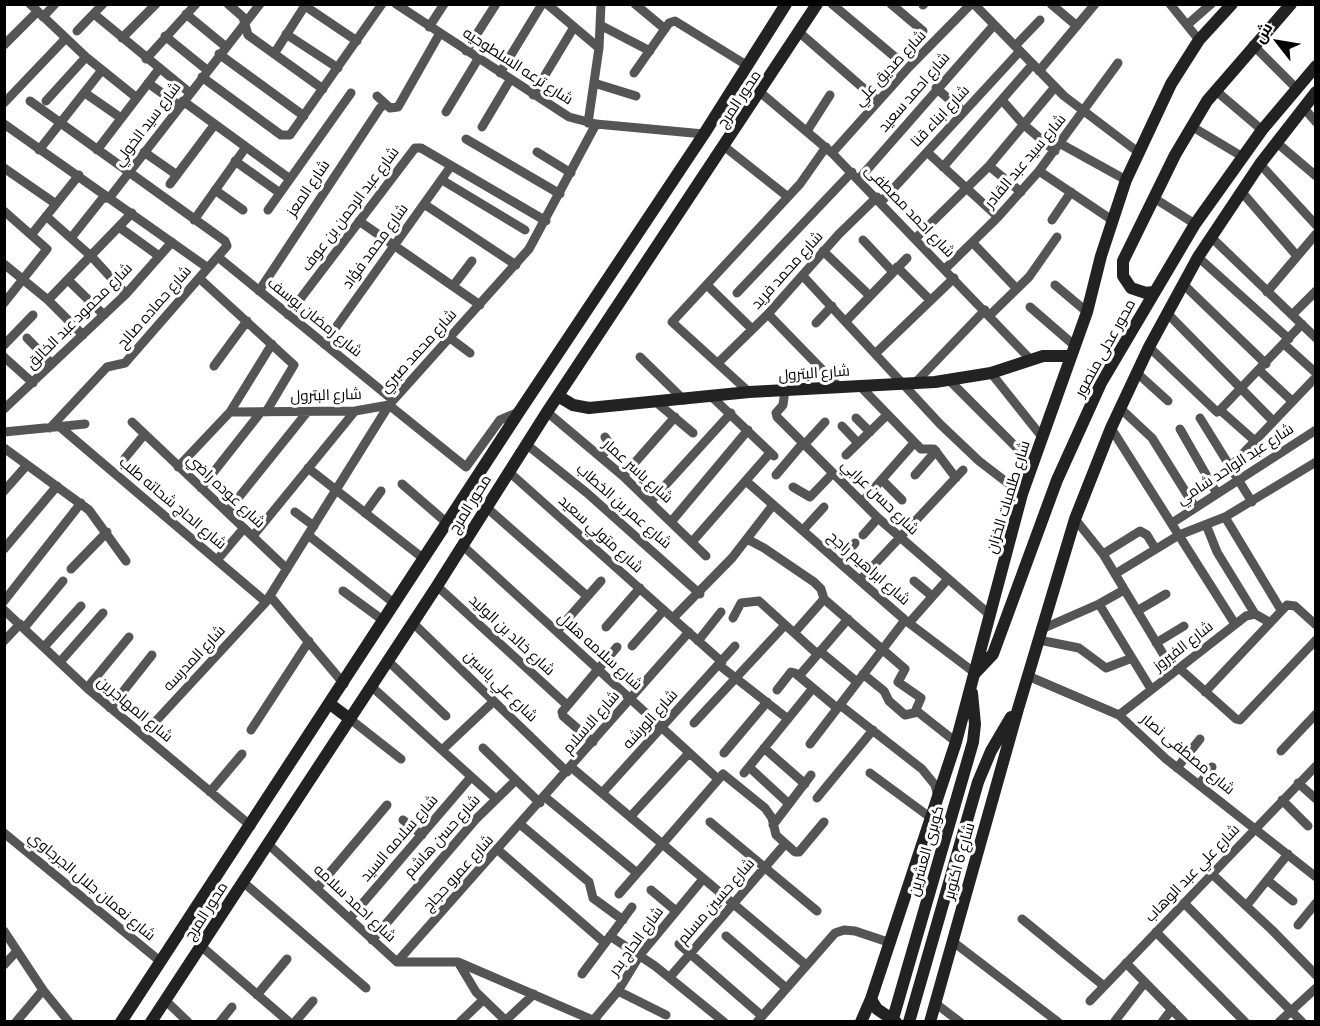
<!DOCTYPE html>
<meta charset="utf-8">
<style>
body{margin:0}
#map{position:relative;width:1320px;height:1026px;overflow:hidden;background:#fff;font-family:Commissioner,Cairo,sans-serif}
canvas{display:block}
.frame{position:absolute;inset:0;border:6px solid #000;pointer-events:none}
.north{position:absolute;left:1248px;top:12px;width:60px;height:60px;-webkit-text-stroke:4px #fff;paint-order:stroke;rotate:301deg;font-size:16px;font-weight:700;line-height:24px;text-align:center;color:#000}
.north::after{content:'';display:block;margin:auto;width:21px;height:27px;background:#000;clip-path:polygon(50% 0,100% 100%,50% 72%,0 100%)}
</style>
<div id="map">
<canvas width="1320" height="1026"></canvas>
<div class="frame"></div>
<div class="north">ش</div>
</div>
<script>
const ctx = document.querySelector('canvas').getContext('2d');
ctx.lineJoin = 'round';
const poly = rows => new Path2D(rows.map(r => 'M' + r).join(''));
function trace(path, color, width, dash) { ctx.strokeStyle = color; ctx.lineWidth = width; ctx.lineCap = dash ? 'butt' : 'round'; ctx.setLineDash(dash || []); ctx.stroke(path); }
function label(font, color, halo, rows, align = 'center') {
  ctx.font = font + ' Commissioner,Cairo,sans-serif'; ctx.lineWidth = 6; ctx.setLineDash([]); ctx.textBaseline = 'middle'; ctx.strokeStyle = halo; ctx.fillStyle = color; for (const [text, x, y, turn = 0] of rows) {
    ctx.save(); ctx.translate(x, y); ctx.rotate((+turn || 0) * Math.PI / 180); ctx.textAlign = isNaN(turn) ? turn : align; if (halo) ctx.strokeText(text, 0, 0); ctx.fillText(text, 0, 0); ctx.restore();
  }
}
const street = poly([
 [30,4,86,57,137,98],
 [228,4,243,17,248,35,323,89],
 [396,4,569,117,596,124,704,134],
 [547,4,599,48],
 [635,4,665,29],
 [832,4,895,57],
 [891,4,923,31],
 [974,4,1064,96,1138,152],
 [1051,4,1077,26],
 [1170,4,1199,40],
 [923,5,924,4],
 [305,6,357,41],
 [94,14,190,93],
 [186,14,225,46],
 [43,17,55,4],
 [600,25,650,51],
 [1187,25,1211,4],
 [429,27,444,4],
 [77,31,103,4],
 [800,33,878,101],
 [286,34,338,68],
 [165,36,207,70],
 [122,38,156,4],
 [4,45,37,12],
 [1253,45,1296,88],
 [1015,46,1040,20],
 [466,51,496,4],
 [219,54,304,116],
 [274,54,306,4],
 [146,59,196,4],
 [1039,71,1095,4],
 [500,73,542,4],
 [634,73,669,23,675,21,748,66],
 [202,77,281,135,290,135,382,4],
 [148,83,180,106],
 [594,83,636,96],
 [936,88,964,112],
 [1215,90,1262,130],
 [85,93,121,118],
 [761,93,832,153,1030,359],
 [533,95,574,27],
 [377,96,390,108,398,107,440,33],
 [1002,100,1023,124,1055,151],
 [30,101,225,241,227,246,125,363,107,367,50,428],
 [46,101,86,57],
 [183,101,290,179],
 [4,103,66,38],
 [1303,107,1316,122],
 [446,112,478,59],
 [588,123,599,48,601,4],
 [4,124,208,268],
 [1191,126,1243,157],
 [482,127,510,80],
 [807,131,830,95],
 [466,139,560,194],
 [1276,142,1316,176],
 [1061,144,1126,180],
 [725,147,788,197],
 [39,150,102,70],
 [97,150,159,69],
 [144,152,177,175],
 [537,152,571,173],
 [927,152,998,217],
 [832,153,909,67,971,4],
 [235,161,280,193],
 [1260,164,1316,225],
 [989,166,1021,192],
 [943,167,1033,64],
 [4,168,56,204],
 [1039,171,1112,220],
 [442,180,525,230],
 [858,180,994,25],
 [170,184,215,124],
 [215,190,243,210],
 [1241,191,1297,256],
 [1154,198,1195,224],
 [881,202,1020,51],
 [424,204,516,265],
 [268,210,351,93],
 [4,211,47,249,4,303],
 [46,216,92,257,126,294],
 [194,220,246,147],
 [1052,220,1071,192],
 [359,221,480,305],
 [119,227,159,256],
 [32,234,79,175],
 [1211,237,1316,338],
 [71,238,102,199,110,197,260,4],
 [916,238,989,166,1055,87],
 [863,240,893,272],
 [973,243,1017,289],
 [823,251,869,295],
 [218,257,393,400],
 [1198,257,1289,339],
 [4,264,48,300,83,335],
 [897,267,930,300],
 [945,269,998,217,1039,171,1118,63],
 [803,276,940,424,979,461,1022,494],
 [199,278,294,365,266,412],
 [68,280,104,315],
 [1183,284,1266,364],
 [707,285,752,329],
 [1055,285,1087,312],
 [453,286,472,261],
 [259,291,380,108,385,104],
 [1267,292,1316,234],
 [737,293,852,172],
 [48,300,132,213],
 [1030,307,1075,346],
 [1167,313,1273,421],
 [768,314,838,386],
 [288,315,415,148,421,148,546,221],
 [990,315,1029,277,1057,237],
 [1292,315,1316,291],
 [846,321,907,258],
 [816,323,832,306],
 [27,338,52,364],
 [450,338,470,353],
 [324,344,451,166],
 [1284,344,1316,373],
 [4,345,33,315],
 [1149,347,1217,412,1220,410,1255,441],
 [876,353,954,278],
 [4,357,33,383],
 [640,357,684,400],
 [719,362,768,314,839,234,877,197],
 [214,366,247,321],
 [1260,371,1292,401],
 [991,373,1042,437],
 [1137,373,1168,401],
 [950,381,1032,463],
 [915,383,985,310],
 [859,385,921,449,934,449,956,478],
 [785,390,783,405,776,413,777,417,878,518,990,615],
 [749,392,672,322,800,184,826,147],
 [712,397,774,456],
 [656,402,693,433],
 [1120,408,1152,438,1195,507],
 [4,409,126,294,172,242],
 [1220,410,1302,324],
 [230,412,355,411,389,405,466,467,500,420,519,412],
 [547,412,623,476,706,556],
 [856,418,870,432],
 [1200,418,1252,502],
 [132,422,287,569],
 [842,426,858,443],
 [60,427,266,602],
 [1111,428,1235,624],
 [1180,429,1216,492],
 [4,432,85,424],
 [526,444,587,493,700,594],
 [804,445,825,422],
 [4,448,89,510,126,561],
 [846,455,887,415],
 [601,456,611,446,605,437],
 [125,458,144,435],
 [178,467,230,412,272,344],
 [1230,467,1316,377],
 [308,468,424,559],
 [509,472,722,662],
 [776,475,803,443],
 [915,475,936,451],
 [623,476,675,417],
 [882,480,902,500],
 [746,481,905,620,975,673],
 [402,484,447,523],
 [793,487,810,497,833,473],
 [201,488,261,412],
 [4,491,27,465],
 [650,502,731,413],
 [862,502,914,443],
 [486,507,587,596],
 [227,512,308,411],
 [295,512,314,526],
 [365,513,381,491],
 [1225,517,1281,610],
 [1075,519,1103,554,1174,672],
 [671,522,748,430],
 [1172,523,1316,430],
 [1207,527,1217,552,1255,614],
 [803,530,824,507],
 [308,535,395,604],
 [863,535,878,518],
 [253,536,355,411],
 [747,539,764,548,814,582,821,589,824,599,905,669,898,682,921,698,915,712],
 [692,542,770,453],
 [462,545,718,779],
 [4,549,57,486],
 [1103,554,1140,531,1147,535,1155,548],
 [217,560,244,528],
 [839,562,855,543],
 [71,569,107,532],
 [1115,574,1179,535,1225,517,1316,462],
 [860,580,963,470],
 [914,581,932,596],
 [437,586,567,705],
 [343,591,384,621],
 [270,596,344,684],
 [4,601,81,503],
 [1099,604,1151,689],
 [4,610,87,688,251,826],
 [1137,611,1166,594],
 [673,618,732,558,773,505],
 [733,618,741,603,759,601,814,651,822,653,857,682],
 [413,623,567,772],
 [909,623,947,580],
 [606,627,640,588],
 [24,628,63,581],
 [1042,629,1099,604,1124,590],
 [557,631,601,581],
 [794,633,824,599],
 [1039,640,1079,648,1106,668,1132,658],
 [4,641,20,624],
 [698,641,721,612],
 [1156,643,1184,626],
 [632,646,664,610],
 [44,647,81,606],
 [388,661,446,716],
 [60,662,103,613],
 [719,665,788,719],
 [1179,668,1236,719,1240,720,1316,640],
 [863,674,884,691,889,701,905,715,918,712,956,742],
 [799,676,848,619],
 [1028,676,1119,715,1166,759,1316,877],
 [371,686,496,799],
 [87,688,129,637],
 [777,690,791,672,795,673,837,708],
 [1205,692,1287,605,1295,606,1316,625],
 [840,705,922,769,935,785,938,797],
 [110,708,152,655],
 [1119,715,1246,616,1255,614,1269,622],
 [350,719,401,759],
 [694,723,785,625],
 [251,730,309,641],
 [143,735,266,602,389,405,529,249,596,124],
 [593,742,563,716,562,712,617,647],
 [810,744,905,620],
 [483,748,516,780],
 [764,748,805,784],
 [442,750,494,701],
 [1281,751,1316,714],
 [724,753,767,702],
 [571,767,806,965],
 [749,767,789,804],
 [1177,768,1200,739],
 [744,773,813,688],
 [870,773,931,818],
 [1298,783,1316,799],
 [1199,785,1212,767],
 [210,792,242,754],
 [603,792,735,646],
 [545,797,637,873],
 [817,798,873,730],
 [1282,800,1308,826],
 [631,816,689,753],
 [403,820,422,835],
 [710,822,817,911],
 [521,825,589,882,593,898,623,920],
 [773,825,811,775],
 [4,833,161,962],
 [268,844,397,962,458,962,597,1022],
 [498,850,605,943],
 [1212,874,1272,930,1316,975],
 [1267,880,1293,901],
 [243,882,366,988],
 [317,888,387,805],
 [651,890,676,911],
 [619,894,723,774,765,808,772,818,776,835,795,852,799,852,824,822],
 [1184,903,1302,1022],
 [1247,905,1288,854],
 [350,918,471,777],
 [1022,919,1104,986],
 [1298,925,1316,903],
 [4,931,43,990,69,1022],
 [1156,932,1245,1022],
 [610,936,655,966,724,1022],
 [726,936,786,988],
 [372,940,476,819,516,780,540,803],
 [952,941,1058,1022],
 [679,944,762,1016],
 [201,946,289,1022],
 [397,962,689,632],
 [458,962,476,992,505,1020],
 [1126,963,1184,1022],
 [4,965,17,951],
 [582,974,632,907],
 [670,977,785,844],
 [618,991,666,1015],
 [257,995,287,959],
 [165,1000,188,1022],
 [1090,1001,1316,766],
 [935,1003,960,1022],
 [1115,1021,1145,982],
 [16,1022,43,990],
 [220,1022,232,1007],
 [295,1022,313,1001],
 [460,1022,483,1000],
 [504,1022,534,994],
 [592,1022,618,991,640,955,703,879],
 [757,1022,835,933,844,930,855,931,888,942],
 [1162,1022,1172,1009],
 [1279,1022,1316,988]
]);
const secondary = poly([
 [1153,292,1146,293,1131,288,1123,276,1123,261,1175,155,1207,101,1291,4],
 [558,396,573,405,589,408,749,392,935,382,991,373,1043,356,1071,356],
 [975,673,993,654,1057,480,1101,383,1195,224,1262,130,1316,66],
 [330,704,350,719],
 [871,999,877,1009,896,1022],
 [121,1022,519,412,704,134,786,4],
 [151,1022,437,586,547,412,817,4],
 [861,1022,871,999,956,742,1022,494,1087,312,1101,256,1126,180,1171,84,1199,40,1232,4],
 [892,1022,973,742,975,724,972,693],
 [909,1022,978,782,991,751,1011,717],
 [930,1022,1018,709,1075,519,1111,428,1149,347,1198,257,1260,164,1316,92]
]);
const streetNames = [
 ["شارع ترعه السلطوحيه",518,66,33],
 ["شارع صديق علي",890,68,-47],
 ["شارع احمد سعيد",914,92,-49],
 ["محور المرج",739,99,-56],
 ["شارع ابناء قنا",940,116,-47],
 ["شارع سيد الخولي",147,124,-53],
 ["شارع سيد عبد القادر",1025,161,-50],
 ["شارع المعز",308,188,-56],
 ["شارع عبد الرحمن بن عوف",350,209,-53],
 ["شارع احمد مصطفى",910,211,46],
 ["شارع محمد فؤاد",375,246,-54],
 ["شارع محمد فريد",787,270,-48],
 ["شارع حماده صالح",154,307,-49],
 ["شارع محمود عبد الخالق",79,316,-45],
 ["شارع رمضان يوسف",315,317,39],
 ["محور عدلى منصور",1105,348,-61],
 ["شارع محمد صبري",418,351,-48],
 ["شارع البترول",814,373,-4],
 ["شارع البترول",326,395,-2],
 ["شارع عبد الواحد شامي",1235,464,-33],
 ["شارع ياسر عمار",638,471,42],
 ["شارع عوده راضي",226,491,43],
 ["شارع حسن عرابي",880,497,44],
 ["شارع طلمبات الخزان",1008,497,-73],
 ["شارع الحاج شحاته طلب",173,503,40],
 ["محور المرج",470,504,-58],
 ["شارع عمر بن الخطاب",624,506,41],
 ["شارع متولي سعيد",601,534,42],
 ["شارع ابراهيم راجح",869,568,41],
 ["شارع خالد بن الوليد",512,635,43],
 ["شارع الفيروز",1183,646,-38],
 ["شارع سلامه هلال",600,651,42],
 ["شارع المدرسه",194,658,-47],
 ["شارع علي ياسين",501,686,44],
 ["شارع المهاجرين",135,709,40],
 ["شارع الورشه",650,719,-48],
 ["شارع الاسلام",591,722,-49],
 ["شارع مصطفى نصار",1188,754,40],
 ["شارع حسن هاشم",442,836,-48],
 ["شارع سلامه السيد",399,838,-49],
 ["كوبرى العشرين",926,851,-74],
 ["شارع 6 اكتوبر",959,861,-74],
 ["شارع عمرو حجاج",458,873,-48],
 ["شارع علي عبد الوهاب",1192,873,-46],
 ["شارع نعمان جلال الجرجاوي",92,886,40],
 ["شارع حسين مسلم",716,901,-49],
 ["شارع احمد سلامه",355,903,43],
 ["محور المرج",206,911,-57],
 ["شارع الحاج بدر",636,941,-54]
];
trace(street, '#555', 9);
trace(secondary, '#222', 12);
label('15px', '#000', '#fff', streetNames);
</script>
